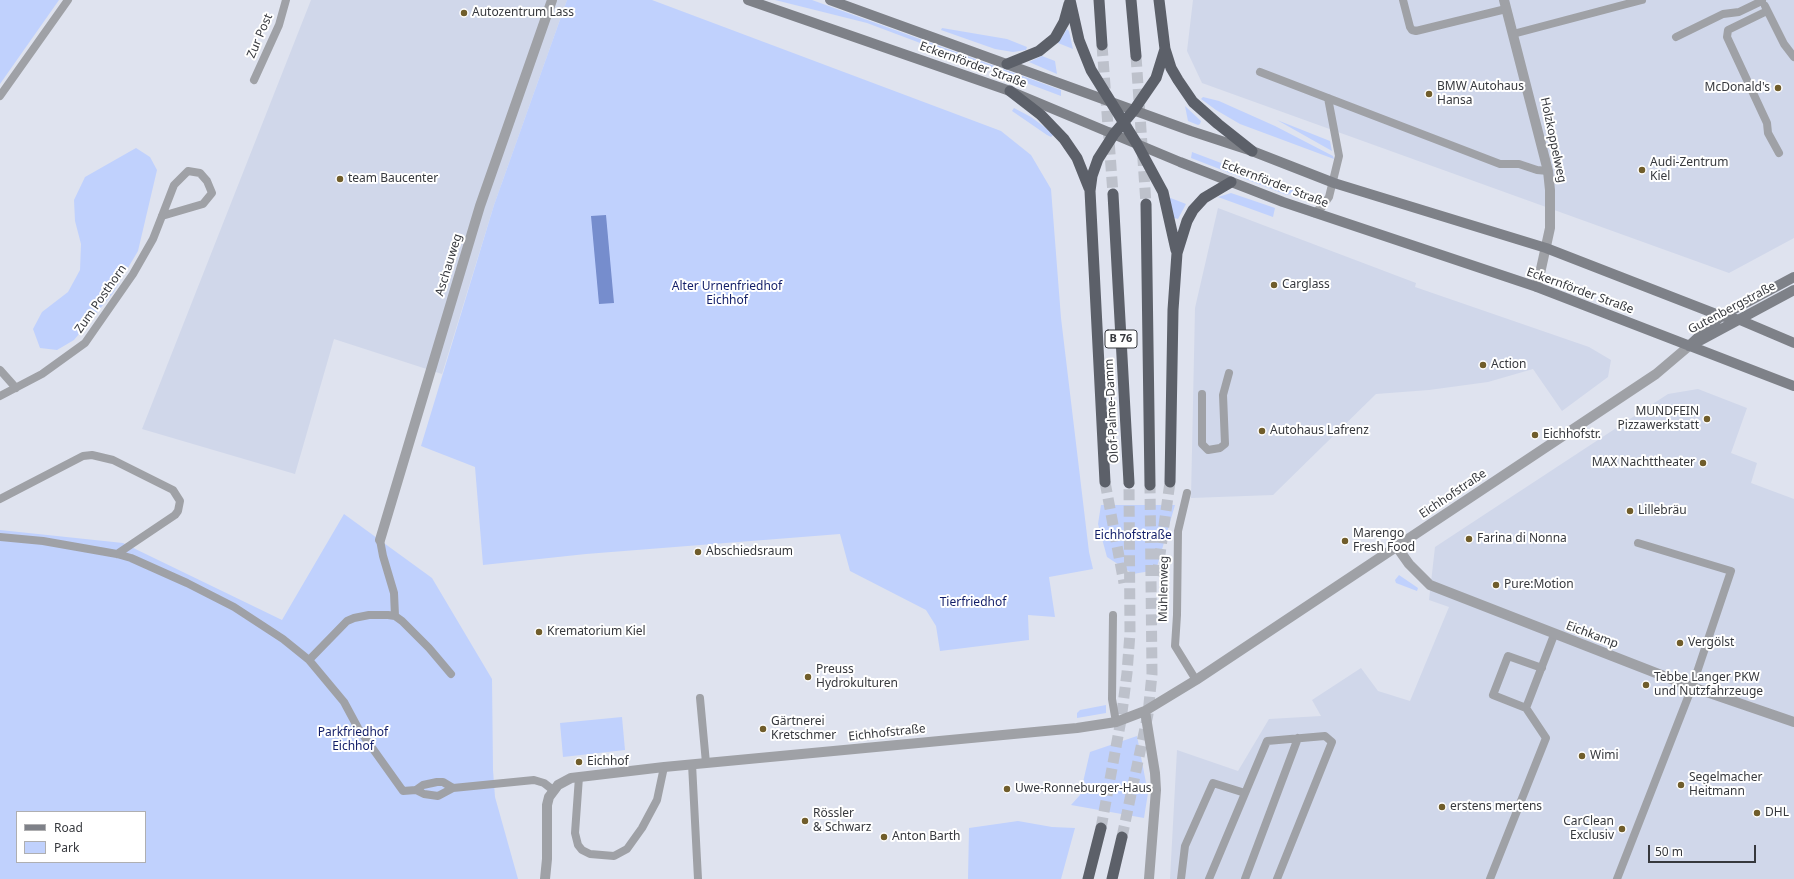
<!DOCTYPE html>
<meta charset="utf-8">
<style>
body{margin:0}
#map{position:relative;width:1794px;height:879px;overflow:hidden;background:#dfe3ef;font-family:"Noto Sans",sans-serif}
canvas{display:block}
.legend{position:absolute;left:16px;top:811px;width:130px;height:52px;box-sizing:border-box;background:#fff;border:1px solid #afafb1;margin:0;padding:5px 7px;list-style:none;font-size:12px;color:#36383d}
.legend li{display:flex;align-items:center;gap:8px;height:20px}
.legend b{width:20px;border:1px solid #afafb1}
.scale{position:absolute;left:1648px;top:845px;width:108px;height:18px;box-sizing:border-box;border:2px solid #36383d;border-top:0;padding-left:5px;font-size:12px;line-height:14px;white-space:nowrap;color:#36383d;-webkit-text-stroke:3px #fff;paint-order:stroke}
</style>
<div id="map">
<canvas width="1794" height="879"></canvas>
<ul class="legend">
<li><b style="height:5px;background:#7e8188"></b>Road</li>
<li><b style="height:11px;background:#c0d1fd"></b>Park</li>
</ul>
<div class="scale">50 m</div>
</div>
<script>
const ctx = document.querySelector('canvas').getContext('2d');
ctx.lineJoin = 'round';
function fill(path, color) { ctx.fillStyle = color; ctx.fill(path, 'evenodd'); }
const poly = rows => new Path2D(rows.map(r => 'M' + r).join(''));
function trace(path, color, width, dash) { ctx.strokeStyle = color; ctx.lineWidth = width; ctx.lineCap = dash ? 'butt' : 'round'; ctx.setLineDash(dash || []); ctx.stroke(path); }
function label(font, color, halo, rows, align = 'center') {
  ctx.font = font + ' "Noto Sans",sans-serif'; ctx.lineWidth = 4; ctx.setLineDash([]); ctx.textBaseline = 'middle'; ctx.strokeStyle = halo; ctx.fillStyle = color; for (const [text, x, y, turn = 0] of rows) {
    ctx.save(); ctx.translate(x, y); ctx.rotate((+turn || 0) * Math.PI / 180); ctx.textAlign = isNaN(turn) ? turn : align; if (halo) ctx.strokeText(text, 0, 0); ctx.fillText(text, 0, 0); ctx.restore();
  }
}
const built = poly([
 [311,0,567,0,494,205,442,374,334,339,295,474,142,429],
 [1193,0,1794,0,1794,238,1729,273,1202,83,1187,51],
 [1218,208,1416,283,1415,287,1589,347,1611,360,1608,377,1562,411,1533,369,1488,382,1429,390,1376,394,1273,495,1191,498,1195,308],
 [1698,389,1747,408,1731,453,1757,463,1751,483,1794,499,1794,879,1170,879,1177,750,1238,771,1269,719,1321,716,1312,700,1361,668,1378,691,1410,701,1449,607,1429,600,1435,547,1668,394]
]);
const green = poly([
 [0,0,59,0,0,84],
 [567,0,652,0,1001,131,1031,155,1051,189,1061,318,1089,552,1093,569,1049,577,1055,617,1028,615,1029,640,940,651,936,626,926,610,850,571,840,534,586,554,483,565,475,467,421,446,494,205],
 [775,0,812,0,1061,90,1061,96,867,23],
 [942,28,1007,39,1027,47,1026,50,1013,52,995,49,941,30],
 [1067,29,1069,31,1073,49,1058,43],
 [1042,56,1055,61,1057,74,1029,62],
 [1203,97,1219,101,1275,126,1333,156,1334,159,1240,124,1216,110,1201,99],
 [1185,106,1201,121,1200,124,1198,125,1188,121],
 [1014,108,1031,117,1054,134,1051,137,1047,135,1012,111],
 [1277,120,1330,141,1332,151],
 [136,148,150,157,157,170,138,251,113,293,74,340,57,350,40,348,33,329,42,312,68,292,80,270,81,244,75,221,74,200,85,177],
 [1192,152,1295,191,1287,195,1191,158],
 [1231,193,1275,208,1273,217,1218,197],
 [1168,197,1186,204,1178,219,1174,218],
 [1101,505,1175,505,1156,570,1133,574,1107,557,1098,524],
 [344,514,432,578,492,679,493,770,495,797,518,879,0,879,0,530,123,543,282,620],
 [17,812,145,812,145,862,17,862],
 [1399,575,1418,588,1417,591,1396,583,1395,580],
 [1106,705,1106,713,1077,718,1077,713,1080,710],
 [622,717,625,750,563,757,560,723],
 [1137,736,1148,793,1144,818,1071,805,1080,795,1090,752],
 [1018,821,1052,827,1075,828,1061,879,968,879,969,828]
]);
const water = poly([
 [606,215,614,303,599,304,591,216]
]);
const trunkTunnel = poly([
 [1102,45,1113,194],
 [1136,56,1146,204],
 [1105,482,1124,583],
 [1157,576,1170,482],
 [1101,828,1121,720,1127,673,1130,633,1129,483],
 [1122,837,1148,714,1152,674,1150,485]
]);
const service = poly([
 [1403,0,1410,27,1412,30,1416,31,1506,9],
 [1765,6,1784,44,1794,57],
 [1767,11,1728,30,1727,37,1767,123,1768,133,1779,153],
 [1513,34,1642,0],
 [1676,37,1723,14,1739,12,1762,1],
 [1260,72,1500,164,1519,164,1537,170,1548,171],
 [254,80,279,25,286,0],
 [0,96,68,0],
 [1314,213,1322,207,1329,197,1339,156,1328,98],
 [0,370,16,388],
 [1202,394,1202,444,1208,450,1220,448,1225,444,1223,395,1229,373],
 [0,396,42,374,85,343,133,274,153,239,162,216,174,185,188,171,200,173,207,181,212,193,203,204,162,216],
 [1187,493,1178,531,1177,615,1175,646,1196,680],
 [0,499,83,456,92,455,113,460,173,490,180,501,178,511,175,515,117,554],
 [0,537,43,541,117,554,131,558,187,583,234,607,283,639,309,660,344,702,358,728,403,791,416,790,423,785,437,782,443,782,453,788],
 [380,540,383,556,394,593,395,616],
 [1113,615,1112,699,1116,722],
 [309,660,347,621,354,618,369,615,388,615,395,616,402,621,429,648,451,674],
 [700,698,706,763],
 [1526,708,1493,695,1508,656,1542,668],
 [692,764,698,879],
 [579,777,575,833,578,845,582,850,590,854,614,856,627,849,642,828,657,800,664,767],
 [416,790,424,794,438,796,453,788,534,780,544,783,553,790],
 [1181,879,1185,846,1213,783,1245,793],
 [1209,879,1267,741,1325,736,1332,742,1277,879],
 [1245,879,1298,738],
 [1490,879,1546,738,1526,708,1554,635],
 [1617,879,1692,687,1731,571,1638,543]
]);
const minor = poly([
 [1504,0,1548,171,1550,190,1550,228,1537,287],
 [380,540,480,206,552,0],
 [1397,547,1409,564,1430,585,1692,687,1794,722],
 [1145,711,1155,773,1156,790,1149,879],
 [545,879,547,859,547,805,549,797,558,785,571,778,664,767,1077,728,1116,722,1145,711,1196,680,1656,374,1689,346]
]);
const secondary = poly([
 [748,0,1010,91,1180,162,1283,202,1537,287,1794,386],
 [830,0,1191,131,1252,151,1334,183,1546,248,1721,316,1740,320,1794,343],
 [1701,340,1794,290],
 [1689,346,1721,316,1794,277]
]);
const trunk = poly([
 [1070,0,1079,40,1091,70,1137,144,1163,192,1176,250],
 [1099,0,1102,45],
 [1131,0,1136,56],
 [1159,0,1165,49,1171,68,1178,80,1193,102,1218,124,1252,151],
 [1007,64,1039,51,1055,38,1064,22,1069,4],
 [1010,91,1041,115,1064,139,1077,158,1089,188],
 [1113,194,1129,483],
 [1146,204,1150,485],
 [1105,482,1090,191,1092,176,1098,159,1114,134,1134,110,1156,78,1165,49],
 [1170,482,1173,310,1177,253,1187,221,1193,210,1204,198,1231,182],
 [1088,879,1101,828],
 [1112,879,1122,837]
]);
const markers = [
 [464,13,4,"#705d2b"],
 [1778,88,4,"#705d2b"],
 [1429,94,4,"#705d2b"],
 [1642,170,4,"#705d2b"],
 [340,179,4,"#705d2b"],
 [1274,285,4,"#705d2b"],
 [1483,365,4,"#705d2b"],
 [1707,419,4,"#705d2b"],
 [1262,431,4,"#705d2b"],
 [1535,435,4,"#705d2b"],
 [1703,463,4,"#705d2b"],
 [1630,511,4,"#705d2b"],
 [1469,539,4,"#705d2b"],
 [1345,541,4,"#705d2b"],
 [698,552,4,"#705d2b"],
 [1496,585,4,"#705d2b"],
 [539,632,4,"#705d2b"],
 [1680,643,4,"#705d2b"],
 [808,677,4,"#705d2b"],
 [1646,685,4,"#705d2b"],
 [763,729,4,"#705d2b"],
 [1582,756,4,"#705d2b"],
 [579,762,4,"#705d2b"],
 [1681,785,4,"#705d2b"],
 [1007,789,4,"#705d2b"],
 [1442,807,4,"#705d2b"],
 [1757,813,4,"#705d2b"],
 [805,821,4,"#705d2b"],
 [1622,829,4,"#705d2b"],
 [884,837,4,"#705d2b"]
];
const shields = [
 [1121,339,32]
];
const shieldNames = [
 ["B 76",1121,339]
];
const poiNames = [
 ["Autozentrum Lass",472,13],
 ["BMW Autohaus",1437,87],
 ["Hansa",1437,101],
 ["McDonald's",1770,88,"right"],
 ["Audi-Zentrum",1650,163],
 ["Kiel",1650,177],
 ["team Baucenter",348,179],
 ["Carglass",1282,285],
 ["Action",1491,365],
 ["MUNDFEIN",1699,412,"right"],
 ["Pizzawerkstatt",1699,426,"right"],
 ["Autohaus Lafrenz",1270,431],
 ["Eichhofstr.",1543,435],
 ["MAX Nachttheater",1695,463,"right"],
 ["Lillebräu",1638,511],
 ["Marengo",1353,534],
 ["Fresh Food",1353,548],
 ["Farina di Nonna",1477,539],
 ["Abschiedsraum",706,552],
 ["Pure:Motion",1504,585],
 ["Krematorium Kiel",547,632],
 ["Vergölst",1688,643],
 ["Preuss",816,670],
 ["Hydrokulturen",816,684],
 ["Tebbe Langer PKW",1654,678],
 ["und Nutzfahrzeuge",1654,692],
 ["Gärtnerei",771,722],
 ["Kretschmer",771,736],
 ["Wimi",1590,756],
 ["Eichhof",587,762],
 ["Segelmacher",1689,778],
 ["Heitmann",1689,792],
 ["Uwe-Ronneburger-Haus",1015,789],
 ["erstens mertens",1450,807],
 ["DHL",1765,813],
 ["Rössler",813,814],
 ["& Schwarz",813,828],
 ["CarClean",1614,822,"right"],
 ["Exclusiv",1614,836,"right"],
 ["Anton Barth",892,837]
];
const streetNames = [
 ["Zur Post",260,36,-67],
 ["Eckernförder Straße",973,65,20],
 ["Holzkoppelweg",1553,140,78],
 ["Eckernförder Straße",1275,184,21],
 ["Aschauweg",449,265,-73],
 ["Eckernförder Straße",1580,291,20],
 ["Zum Posthorn",101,299,-55],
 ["Gutenbergstraße",1732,308,-28],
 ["Olof-Palme-Damm",1112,411,-93],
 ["Eichhofstraße",1453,494,-34],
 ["Mühlenweg",1164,589,-89],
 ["Eichkamp",1592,635,21],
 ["Eichhofstraße",887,733,-6]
];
const parkNames = [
 ["Alter Urnenfriedhof",727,287],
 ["Eichhof",727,301],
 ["Eichhofstraße",1133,536],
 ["Tierfriedhof",973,603],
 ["Parkfriedhof",353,733],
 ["Eichhof",353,747]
];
fill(built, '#d0d7ea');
fill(green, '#c0d1fd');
fill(water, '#768dcd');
trace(trunkTunnel, '#bdc1cb', 11, [11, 5.5]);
trace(service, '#9fa1a6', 8);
trace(minor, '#9fa1a6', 10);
trace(secondary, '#7e8188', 10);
trace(trunk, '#5c6069', 11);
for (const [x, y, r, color] of markers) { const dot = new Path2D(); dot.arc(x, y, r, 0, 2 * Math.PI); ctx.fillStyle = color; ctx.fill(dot); trace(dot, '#fff', 1.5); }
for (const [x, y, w] of shields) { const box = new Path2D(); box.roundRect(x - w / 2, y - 9, w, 18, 3); ctx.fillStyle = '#fff'; ctx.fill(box); trace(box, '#36383d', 1); }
label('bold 11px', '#36383d', null, shieldNames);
label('12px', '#36383d', '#fff', poiNames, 'left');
label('12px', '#36383d', '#fff', streetNames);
label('12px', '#111d68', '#fff', parkNames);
</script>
